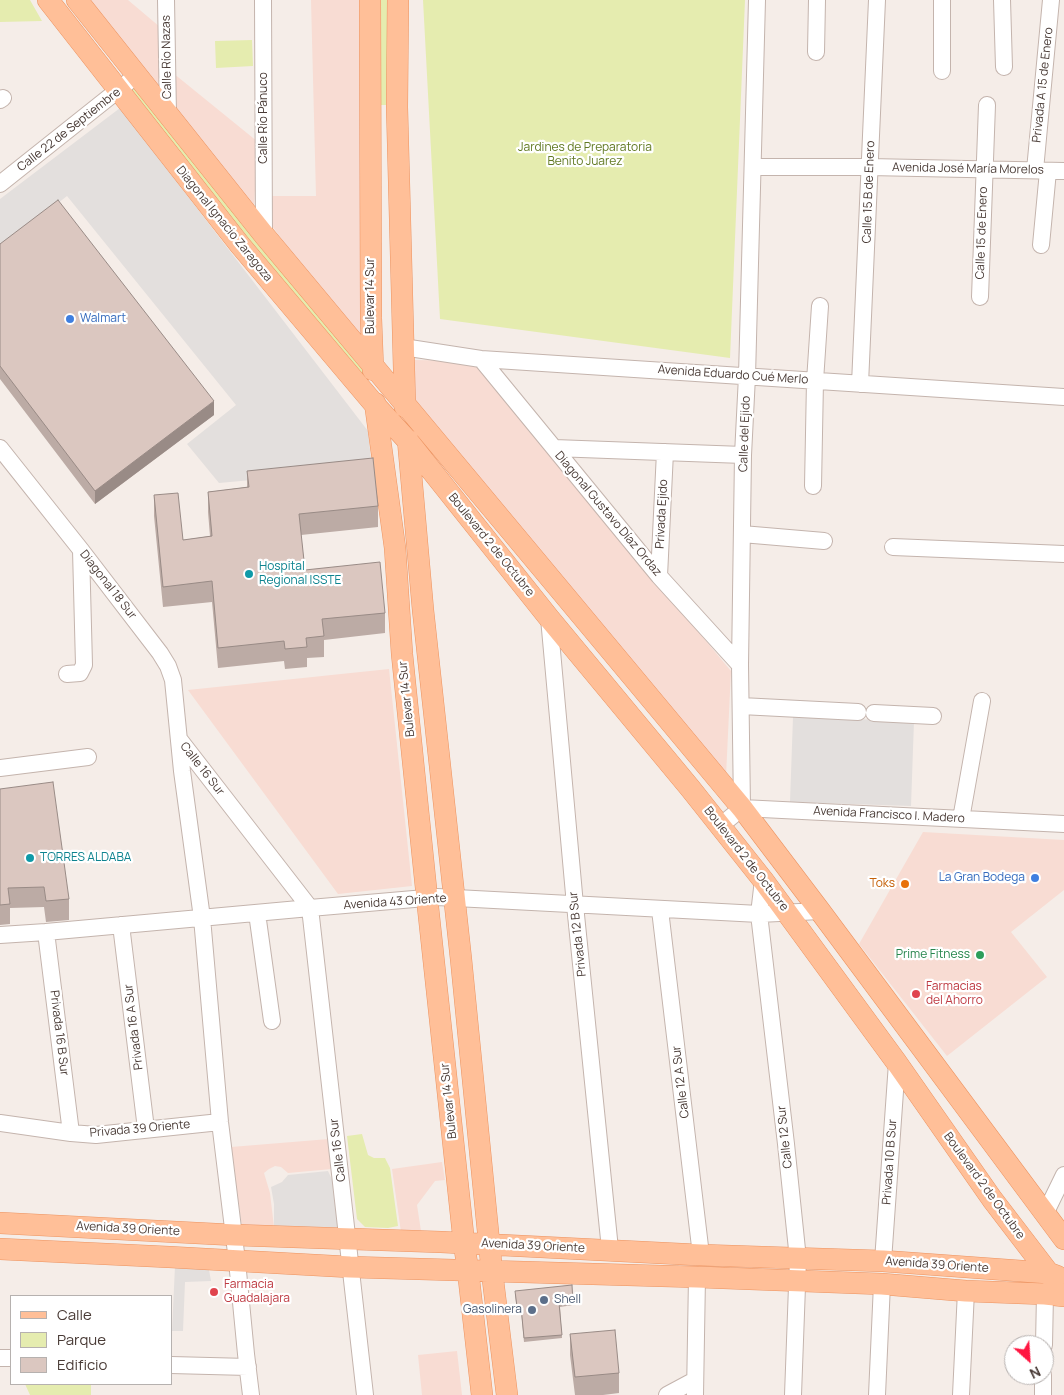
<!DOCTYPE html>
<meta charset="utf-8">
<style>
body{margin:0}
#map{position:relative;width:1064px;height:1395px;overflow:hidden;background:#f5ede8;font-family:Manrope,sans-serif}
canvas{display:block}
.legend{position:absolute;left:10px;top:1295px;width:162px;height:90px;box-sizing:border-box;background:#fff;border:1px solid #b6b1af;margin:0;padding:6px 9px;list-style:none;font-size:15px;color:#493b36}
.legend li{display:flex;align-items:center;gap:10px;height:25px}
.legend b{width:25px;border:1px solid #b6b1af}
.north{position:absolute;left:1004px;top:1335px;width:50px;height:50px;box-sizing:border-box;background:#fff;border:1px solid #b6b1af;border-radius:50%;rotate:154deg;font-size:14px;font-weight:700;line-height:20px;text-align:center;color:#493b36}
.north::after{content:'';display:block;margin:auto;width:18px;height:22px;background:#ff1641;clip-path:polygon(50% 0,100% 100%,50% 72%,0 100%)}
</style>
<div id="map">
<canvas width="1064" height="1395"></canvas>
<ul class="legend">
<li><b style="height:6px;background:#ffbf98"></b>Calle</li>
<li><b style="height:14px;background:#e5ecaf"></b>Parque</li>
<li><b style="height:14px;background:#dbc7c0"></b>Edificio</li>
</ul>
<div class="north">N</div>
</div>
<script>
const ctx = document.querySelector('canvas').getContext('2d');
ctx.lineJoin = 'round';
function fill(path, color) { ctx.fillStyle = color; ctx.fill(path, 'evenodd'); }
const poly = rows => new Path2D(rows.map(r => 'M' + r).join(''));
function trace(path, color, width, dash) { ctx.strokeStyle = color; ctx.lineWidth = width; ctx.lineCap = dash ? 'butt' : 'round'; ctx.setLineDash(dash || []); ctx.stroke(path); }
function label(font, color, halo, rows, align = 'center') {
  ctx.font = font + ' Manrope,sans-serif'; ctx.lineWidth = 4.5; ctx.setLineDash([]); ctx.textBaseline = 'middle'; ctx.strokeStyle = halo; ctx.fillStyle = color; for (const [text, x, y, turn = 0] of rows) {
    ctx.save(); ctx.translate(x, y); ctx.rotate((+turn || 0) * Math.PI / 180); ctx.textAlign = isNaN(turn) ? turn : align; if (halo) ctx.strokeText(text, 0, 0); ctx.fillText(text, 0, 0); ctx.restore();
  }
}
const commercial = poly([
 [85,0,128,0,160,27,159,89],
 [311,0,362,0,361,346,272,226,271,196,316,196],
 [173,73,258,142,254,207,173,106],
 [415,360,472,361,731,671,726,776,411,403],
 [389,669,412,886,338,894,188,690],
 [923,832,1064,840,1064,890,1011,932,1047,977,947,1056,859,944],
 [329,1139,332,1169,288,1173,281,1167,275,1166,269,1169,264,1173,270,1193,274,1227,242,1228,231,1147],
 [442,1162,445,1180,435,1181,417,1205,421,1231,401,1232,392,1169],
 [457,1351,462,1395,422,1395,418,1355]
]);
const green = poly([
 [0,0,30,0,42,21,0,22],
 [375,0,393,0,395,105,373,105],
 [423,0,745,0,730,358,440,319],
 [252,40,253,66,216,68,215,41],
 [138,80,366,367,360,379,124,93],
 [362,1134,368,1155,374,1158,385,1158,390,1168,398,1226,388,1228,365,1227,357,1219,347,1136],
 [25,1384,91,1384,91,1395,30,1395]
]);
const parking = poly([
 [120,108,368,431,372,469,219,483,187,444,236,405,67,196,0,249,0,199],
 [793,717,914,721,911,806,790,802],
 [328,1171,335,1186,340,1230,274,1227,274,1204,271,1187,282,1182,288,1175],
 [175,1266,209,1270,211,1281,185,1282,183,1331,172,1331]
]);
const minor = poly([
 [166,0,168,114],
 [263,0,264,235],
 [942,0,942,71],
 [1002,0,1004,67],
 [816,52,817,0],
 [0,100,3,98],
 [753,167,869,167,1064,171],
 [1035,170,1051,0],
 [0,184,137,75],
 [1041,245,1048,171],
 [980,297,987,105],
 [403,347,481,359,1064,397],
 [481,359,659,576,740,665],
 [860,384,877,0],
 [0,448,81,550,160,653,168,666,173,680,182,771,202,918,220,1122,237,1261,246,1354,251,1395],
 [554,448,743,455],
 [813,486,815,381,820,306],
 [742,534,824,541],
 [893,547,1064,554],
 [659,576,665,452],
 [549,618,575,905,610,1249],
 [67,674,80,673,84,665,81,550],
 [741,706,858,712],
 [874,713,933,716],
 [179,739,310,908,365,1395],
 [0,768,88,757],
 [742,808,740,665,743,455,747,376,757,0],
 [961,819,982,701],
 [720,826,742,808,1064,824],
 [763,880,759,914,786,1144,798,1259,793,1395],
 [660,910,701,1255],
 [257,913,272,1021],
 [121,925,146,1129],
 [46,932,71,1133],
 [0,935,46,932,310,908,437,897,759,914,820,911],
 [0,1123,71,1133,96,1135,220,1122],
 [1045,1214,1064,1175],
 [883,1261,897,1063],
 [1044,1345,1045,1294],
 [0,1358,11,1358],
 [171,1365,248,1367],
 [667,1395,695,1380],
 [695,1395,697,1277],
 [877,1395,882,1284],
 [961,1395,966,1291],
 [1043,1395,1043,1375]
]);
const major = poly([
 [48,0,240,245,375,405,408,441,549,618,690,788,763,880,897,1063,992,1199,1064,1293],
 [77,0,264,235,742,808,820,911,1064,1239],
 [370,0,371,318,373,370],
 [398,0,397,107,405,407],
 [375,403,395,548,402,654,427,898,464,1243,468,1271,482,1395],
 [408,440,423,610,461,959,492,1272,507,1395],
 [0,1223,235,1235,441,1242,701,1255,883,1261,1049,1273,1057,1276],
 [0,1249,169,1257,350,1267,697,1277,882,1284,966,1291,1045,1294,1064,1296]
]);
const wall = poly([
 [0,244,214,415,95,504,0,379],
 [247,471,378,506,378,527,301,535,305,570,385,613,385,633,324,640,324,657,307,658,307,667,285,669,284,661,218,668,212,602,163,607,154,516,154,495,183,540,210,536,208,512,208,492,247,487],
 [0,789,69,899,69,920,46,922,44,907,10,908,10,924,0,925],
 [515,1294,573,1302,573,1305,560,1307,562,1338,524,1342,521,1310,517,1311],
 [570,1334,619,1373,619,1393,603,1395,575,1395,570,1355]
]);
const shadedWall = poly([
 [214,401,214,415,95,504,95,491]
]);
const building = poly([
 [58,200,214,401,95,491,0,366,0,244,58,200],
 [373,458,378,506,299,514,305,570,380,562,385,613,322,619,324,636,306,638,307,647,285,649,284,641,218,648,212,581,163,587,154,495,178,493,183,540,212,536,208,492,249,487,247,471,373,458],
 [53,782,69,899,46,901,44,887,8,888,10,904,0,905,0,789,53,782],
 [572,1285,573,1302,559,1303,562,1335,524,1338,521,1307,517,1307,515,1291,572,1285],
 [615,1330,619,1373,575,1377,570,1334,615,1330]
]);
const markers = [
 [70,319,5,"#3f7fe0"],
 [249,574,5,"#0f9aa8"],
 [30,858,5,"#0f9aa8"],
 [1035,878,5,"#3f7fe0"],
 [905,884,5,"#e8710a"],
 [980,955,5,"#2e9e5b"],
 [916,994,5,"#e0444e"],
 [214,1292,5,"#e0444e"],
 [544,1300,5,"#5c6f8a"],
 [532,1310,5,"#5c6f8a"]
];
const streetNames = [
 ["Calle Río Nazas",167,57,-91],
 ["Privada A 15 de Enero",1043,85,-84],
 ["Calle Río Pánuco",264,118,-90],
 ["Calle 22 de Septiembre",69,130,-38],
 ["Avenida José María Morelos",968,169,1],
 ["Calle 15 B de Enero",869,192,-88],
 ["Diagonal Ignacio Zaragoza",224,224,51],
 ["Calle 15 de Enero",982,233,-88],
 ["Bulevar 14 Sur",371,296,-90],
 ["Avenida Eduardo Cué Merlo",733,375,4],
 ["Calle del Ejido",745,434,-88],
 ["Diagonal Gustavo Díaz Ordaz",608,514,50],
 ["Privada Ejido",662,514,-87],
 ["Boulevard 2 de Octubre",491,545,51],
 ["Diagonal 18 Sur",108,585,52],
 ["Bulevar 14 Sur",407,699,-96],
 ["Calle 16 Sur",202,769,52],
 ["Avenida Francisco I. Madero",889,815,3],
 ["Boulevard 2 de Octubre",746,859,52],
 ["Avenida 43 Oriente",395,902,-4],
 ["Privada 12 B Sur",578,934,-96],
 ["Privada 16 A Sur",134,1027,-97],
 ["Privada 16 B Sur",59,1033,83],
 ["Calle 12 A Sur",681,1082,-97],
 ["Bulevar 14 Sur",449,1101,-96],
 ["Privada 39 Oriente",140,1129,-5],
 ["Calle 12 Sur",785,1137,-96],
 ["Calle 16 Sur",338,1150,-97],
 ["Privada 10 B Sur",890,1162,-86],
 ["Boulevard 2 de Octubre",984,1186,54],
 ["Avenida 39 Oriente",128,1229,3],
 ["Avenida 39 Oriente",533,1246,3],
 ["Avenida 39 Oriente",937,1265,4]
];
const parkNames = [
 ["Jardines de Preparatoria",585,148],
 ["Benito Juarez",585,162]
];
const shopNames = [
 ["Walmart",80,319],
 ["La Gran Bodega",1025,878,"right"]
];
const cultureNames = [
 ["Hospital",259,567],
 ["Regional ISSTE",259,581],
 ["TORRES ALDABA",40,858]
];
const foodNames = [
 ["Toks",895,884]
];
const leisureNames = [
 ["Prime Fitness",970,955]
];
const healthNames = [
 ["Farmacias",926,987],
 ["del Ahorro",926,1001],
 ["Farmacia",224,1285],
 ["Guadalajara",224,1299]
];
const serviceNames = [
 ["Shell",554,1300],
 ["Gasolinera",522,1310,"right"]
];
fill(commercial, '#f8dcd3');
fill(green, '#e5ecaf');
fill(parking, '#e3dfdd');
trace(minor, '#c4b4ad', 18);
trace(major, '#ec9360', 22);
trace(minor, '#fff', 16);
trace(major, '#ffbf98', 21);
fill(wall, '#bcaba5');
fill(shadedWall, '#998b86');
fill(building, '#dbc7c0');
trace(building, '#998b86', 1);
for (const [x, y, r, color] of markers) { const dot = new Path2D(); dot.arc(x, y, r, 0, 2 * Math.PI); ctx.fillStyle = color; ctx.fill(dot); trace(dot, '#fff', 2); }
label('12px', '#493b36', '#fff', streetNames);
label('12px', '#627a24', '#fff', parkNames);
label('12px', '#366cbe', '#fff', shopNames, 'left');
label('12px', '#0d838f', '#fff', cultureNames, 'left');
label('12px', '#c56008', '#fff', foodNames, 'right');
label('12px', '#27864d', '#fff', leisureNames, 'right');
label('12px', '#be3a42', '#fff', healthNames, 'left');
label('12px', '#4e5e75', '#fff', serviceNames, 'left');
</script>
